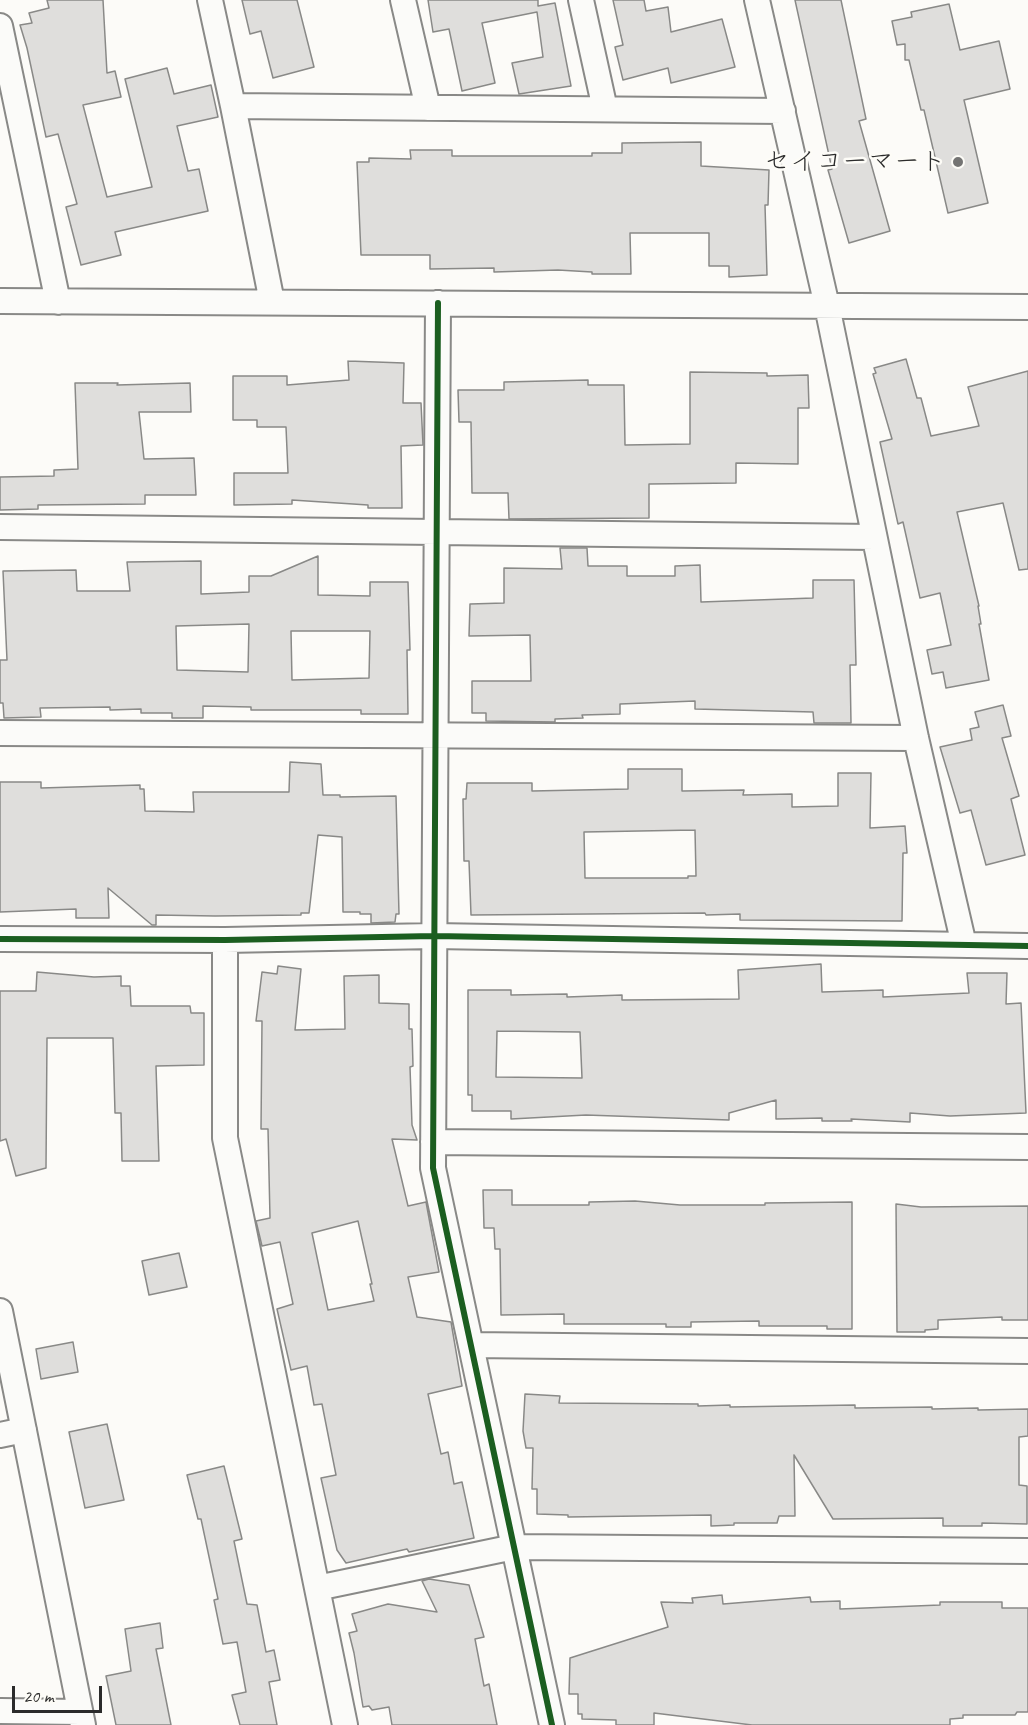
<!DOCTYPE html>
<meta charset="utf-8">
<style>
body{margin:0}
#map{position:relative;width:1028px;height:1725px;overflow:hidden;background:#fcfbf8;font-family:Caveat,sans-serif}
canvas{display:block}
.scale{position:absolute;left:12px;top:1686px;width:90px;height:27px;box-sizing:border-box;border:3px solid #2b2b2b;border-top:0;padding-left:8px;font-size:18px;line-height:21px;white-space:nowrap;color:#2b2b2b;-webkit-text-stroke:4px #fdfcf7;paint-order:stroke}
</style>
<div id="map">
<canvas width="1028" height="1725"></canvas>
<div class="scale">20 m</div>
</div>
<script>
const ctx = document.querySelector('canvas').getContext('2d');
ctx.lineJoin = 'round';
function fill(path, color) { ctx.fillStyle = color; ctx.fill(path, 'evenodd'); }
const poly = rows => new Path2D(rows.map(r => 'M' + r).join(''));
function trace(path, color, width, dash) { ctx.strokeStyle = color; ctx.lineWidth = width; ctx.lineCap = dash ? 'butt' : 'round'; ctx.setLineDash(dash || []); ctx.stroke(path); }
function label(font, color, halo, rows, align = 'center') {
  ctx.font = font + ' Caveat,"Klee One",sans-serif'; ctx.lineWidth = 5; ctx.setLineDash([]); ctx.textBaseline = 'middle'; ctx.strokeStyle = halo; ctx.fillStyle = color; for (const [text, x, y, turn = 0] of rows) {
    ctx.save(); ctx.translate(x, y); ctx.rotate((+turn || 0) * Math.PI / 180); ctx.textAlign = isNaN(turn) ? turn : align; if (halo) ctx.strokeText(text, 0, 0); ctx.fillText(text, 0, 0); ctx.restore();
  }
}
const building = poly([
 [47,0,103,0,107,73,115,71,121,97,83,105,107,197,152,187,125,79,167,68,174,94,211,85,218,117,177,126,188,171,199,169,208,211,115,232,121,255,81,265,66,207,77,204,58,134,46,137,27,48,20,25,32,23,29,13,49,8,47,0],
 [242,0,297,0,314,67,273,78,261,31,250,34,242,0],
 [428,0,538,0,538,6,555,3,571,86,519,94,512,63,543,57,537,12,482,23,495,83,462,91,449,29,433,32,428,0],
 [613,0,644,0,646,11,668,7,671,32,722,19,735,67,671,83,668,68,623,80,615,47,623,45,613,0],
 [795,0,841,0,866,119,859,121,890,231,849,243,828,170,832,169,795,0],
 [949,4,960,50,999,41,1010,89,964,100,988,203,948,213,924,110,921,110,909,60,905,60,905,44,897,45,892,21,912,17,911,12,949,4],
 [701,142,701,166,769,170,768,205,765,205,767,275,729,277,729,266,709,266,709,233,630,233,631,274,592,274,592,272,558,270,494,272,494,268,430,269,430,255,361,255,357,162,369,162,369,158,411,159,410,150,452,150,452,156,592,156,592,153,622,153,622,143,701,142],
 [906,359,917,398,921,398,931,436,979,426,968,387,1028,371,1028,569,1019,570,1003,503,957,512,979,606,978,606,981,624,979,624,989,680,946,688,943,672,932,674,927,650,951,645,940,593,920,598,903,522,898,524,880,442,892,439,873,374,876,373,874,368,906,359],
 [348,361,404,363,403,403,421,403,423,445,401,446,402,508,368,508,368,505,292,500,292,504,234,505,234,473,288,473,286,427,257,427,257,420,233,420,233,376,287,376,287,385,349,380,348,361],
 [690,372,767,373,767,376,808,375,809,408,798,408,798,464,736,463,736,483,649,484,649,518,509,519,508,493,472,493,471,422,459,422,458,390,504,390,504,382,588,380,588,385,624,385,625,445,690,444,690,372],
 [75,383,118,383,117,385,190,383,191,412,139,412,144,459,194,458,196,495,145,495,145,504,38,505,38,509,0,510,0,477,54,476,54,470,78,469,75,383],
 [560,548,587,548,588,566,627,566,627,576,675,576,675,566,700,565,701,602,813,598,813,580,854,580,856,665,850,665,851,723,814,723,813,712,695,709,695,701,620,704,620,714,582,715,583,718,555,719,555,722,486,721,486,713,472,713,472,681,531,681,530,635,469,636,470,604,504,603,504,568,562,569,560,548],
 [318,556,318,595,370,596,370,582,408,582,410,650,407,650,408,714,361,714,361,710,251,710,251,707,203,706,203,718,172,718,172,713,141,713,141,709,110,710,110,707,40,708,41,717,4,718,3,703,0,703,0,660,7,660,3,571,76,570,77,591,130,591,127,562,201,561,201,594,249,592,249,576,271,576,318,556],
 [249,624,248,672,177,670,176,626,249,624],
 [291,631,370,631,369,678,292,680,291,631],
 [1003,705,1011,736,1002,738,1019,796,1011,799,1025,855,986,865,971,810,960,813,940,747,972,740,970,729,979,727,975,712,1003,705],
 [290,762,321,764,323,795,340,795,340,797,396,796,399,914,396,914,395,922,371,923,371,914,360,914,360,912,343,912,342,837,318,835,309,913,301,913,301,915,215,916,156,915,156,925,152,925,108,888,109,918,76,918,76,909,0,912,0,782,41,782,41,788,140,785,140,789,144,789,145,811,194,812,193,792,289,792,290,762],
 [628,769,682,769,682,791,744,790,743,795,792,794,792,807,838,806,838,773,871,773,870,828,905,826,907,853,903,853,902,921,740,920,740,914,706,915,705,913,471,915,469,861,464,861,463,799,466,799,467,783,532,783,532,791,628,789,628,769],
 [695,830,696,876,688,876,688,878,585,878,584,832,695,830],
 [821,964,822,992,883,990,883,997,969,993,967,973,1007,973,1006,1004,1021,1003,1026,1113,950,1116,910,1113,910,1122,851,1119,852,1121,822,1121,822,1118,776,1119,776,1100,729,1113,729,1120,586,1115,511,1119,511,1111,472,1111,472,1095,468,1095,468,990,511,990,511,995,567,994,567,997,622,995,622,1000,739,999,738,970,821,964],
 [497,1031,580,1032,582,1078,496,1077,497,1031],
 [278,966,301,969,295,1030,345,1029,344,976,379,975,379,1003,409,1004,409,1029,412,1029,413,1066,410,1067,412,1125,417,1140,392,1139,408,1206,426,1202,439,1272,408,1277,417,1317,451,1322,462,1386,428,1394,441,1454,448,1452,454,1484,462,1482,474,1538,409,1552,407,1549,346,1563,337,1550,321,1478,336,1475,322,1404,314,1405,307,1366,291,1370,277,1309,293,1304,280,1242,262,1246,256,1221,270,1218,268,1129,261,1129,262,1021,256,1021,262,972,277,974,278,966],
 [358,1221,372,1284,370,1284,374,1301,328,1310,312,1233,358,1221],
 [37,972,94,977,121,976,121,986,130,986,131,1006,190,1006,191,1013,204,1013,204,1065,156,1066,159,1161,122,1161,121,1113,115,1113,113,1038,47,1038,46,1168,16,1176,6,1139,0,1141,0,991,36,991,37,972],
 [483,1190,512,1190,512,1205,589,1205,589,1202,635,1201,680,1205,765,1205,765,1203,852,1202,852,1329,827,1329,827,1326,759,1326,759,1321,691,1322,691,1327,666,1327,666,1324,564,1324,564,1314,501,1315,500,1249,495,1249,494,1228,484,1228,483,1190],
 [896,1204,921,1207,1028,1206,1028,1320,1002,1320,1002,1317,938,1320,938,1329,925,1330,925,1332,897,1332,896,1204],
 [179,1253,187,1287,149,1295,142,1261,179,1253],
 [73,1342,78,1372,41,1379,36,1349,73,1342],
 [525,1394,560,1396,559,1403,698,1404,698,1406,730,1405,730,1407,855,1405,855,1408,932,1407,932,1409,978,1408,978,1410,1028,1409,1028,1436,1019,1437,1019,1485,1027,1486,1027,1524,982,1523,982,1526,943,1526,943,1518,833,1519,794,1455,795,1516,779,1516,777,1523,734,1523,734,1525,711,1526,711,1515,568,1517,568,1515,537,1514,537,1489,532,1489,533,1448,526,1448,523,1431,525,1394],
 [107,1424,124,1500,85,1508,69,1432,107,1424],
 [224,1466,242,1539,234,1541,247,1604,257,1605,266,1652,274,1650,280,1680,269,1682,277,1725,240,1725,232,1695,246,1692,237,1642,223,1644,214,1600,218,1599,201,1519,198,1519,187,1475,224,1466],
 [429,1579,469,1585,484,1637,475,1639,484,1686,489,1684,497,1725,392,1725,389,1707,372,1710,369,1706,363,1707,354,1653,349,1633,357,1631,352,1614,388,1604,437,1612,422,1581,429,1579],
 [722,1595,723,1604,810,1597,811,1602,840,1601,840,1609,940,1605,940,1602,1002,1602,1002,1608,1028,1608,1028,1712,1017,1712,1015,1715,963,1715,963,1718,950,1719,950,1725,752,1725,654,1713,654,1725,616,1725,616,1720,582,1719,582,1714,578,1714,578,1694,569,1694,570,1658,668,1627,661,1602,693,1603,692,1598,722,1595],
 [160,1623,163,1648,156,1649,171,1725,116,1725,106,1676,131,1671,125,1629,160,1623]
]);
const street = poly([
 [210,0,233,106,272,302],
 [403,0,428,108],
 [581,0,605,109],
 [757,0,827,306,916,738,964,945],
 [0,26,58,302],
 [233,106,783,111],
 [0,301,1028,307],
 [438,303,433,1168,552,1725],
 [0,527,874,537],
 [0,733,916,738],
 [0,939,225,940,434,936,1028,946],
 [225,940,225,1138,345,1725],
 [433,1142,1028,1147],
 [0,1311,83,1725],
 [471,1345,1028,1351],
 [0,1435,24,1430],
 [317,1588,514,1547,1028,1551],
 [0,1711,80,1712]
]);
const cycleway = poly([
 [438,303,433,1168,552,1725],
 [0,939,225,940,434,936,1028,946]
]);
const markers = [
 [958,162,6,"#747473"]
];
const poiNames = [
 ["セイコーマート",946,162]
];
fill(building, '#dfdedc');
trace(building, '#898987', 1.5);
trace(street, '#898987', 28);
trace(street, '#fbfbf9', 24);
trace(cycleway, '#1b5e20', 6);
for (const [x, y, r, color] of markers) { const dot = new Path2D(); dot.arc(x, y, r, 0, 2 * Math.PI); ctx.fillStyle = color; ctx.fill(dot); trace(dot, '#fdfcf7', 2); }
label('26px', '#2b2b2b', '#fdfcf7', poiNames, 'right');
</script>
